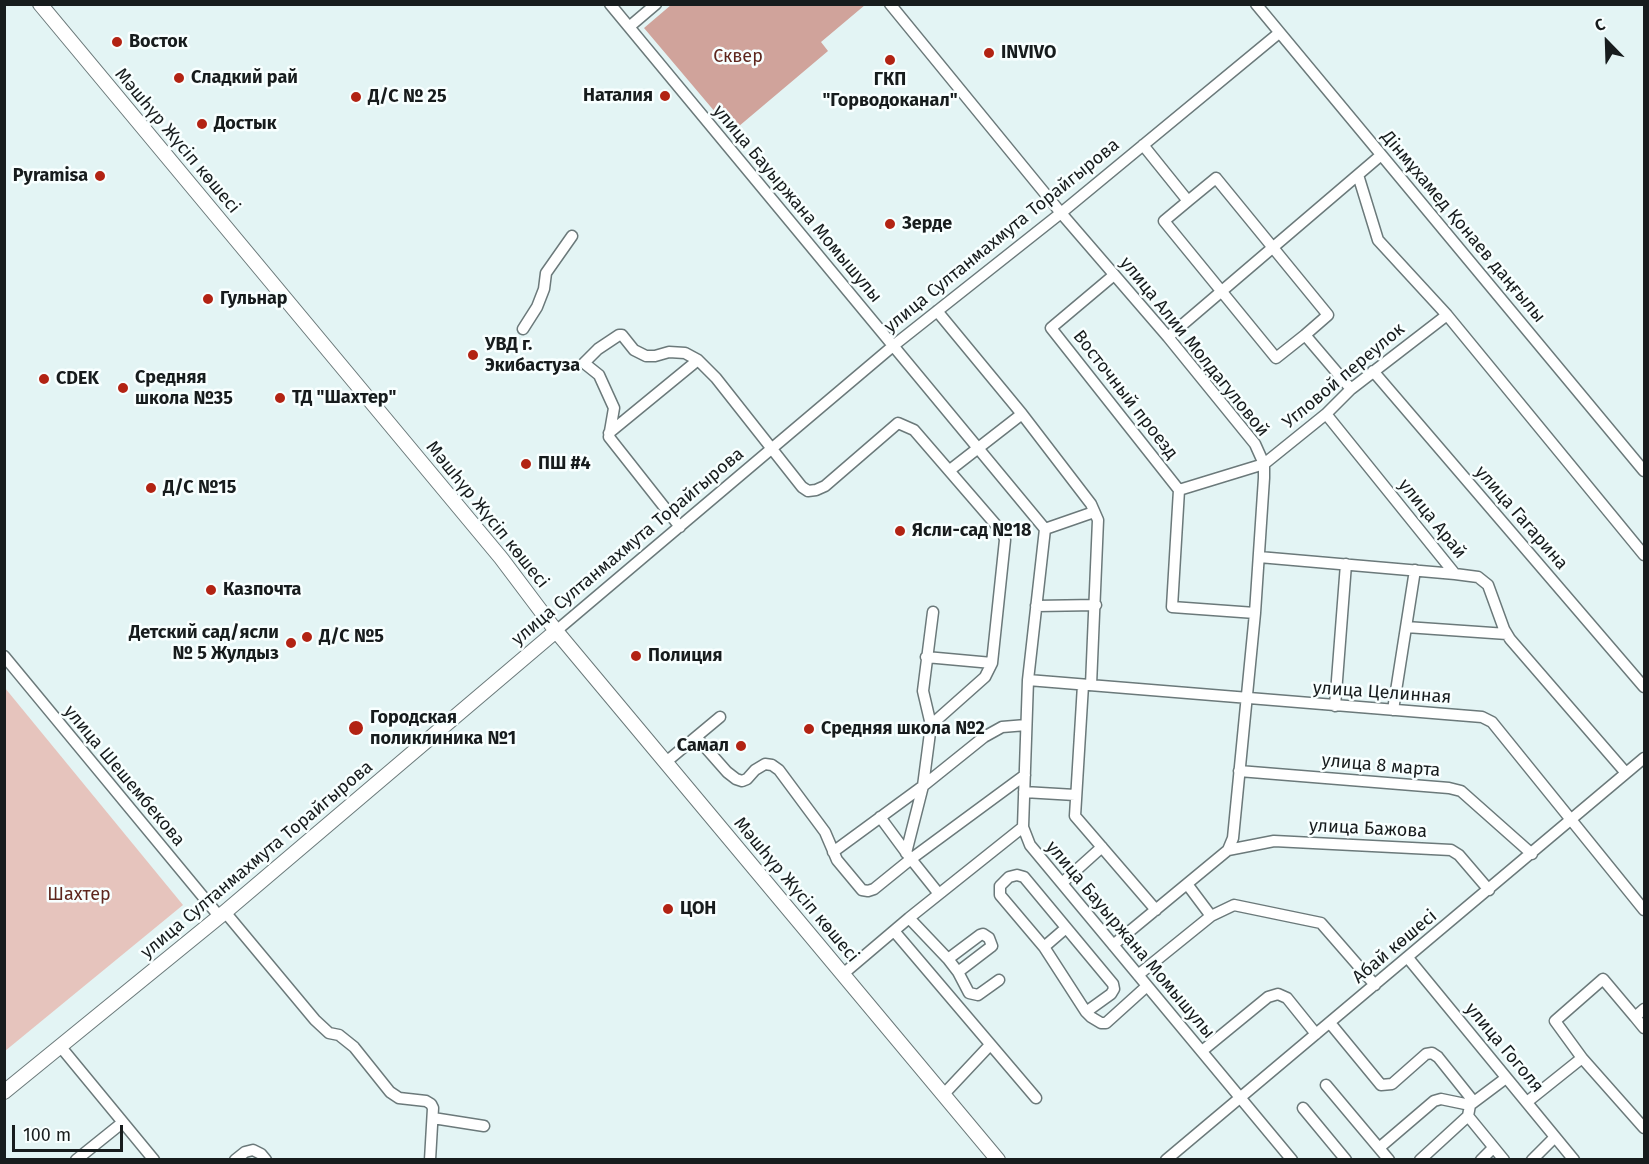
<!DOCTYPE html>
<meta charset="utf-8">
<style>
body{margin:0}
#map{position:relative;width:1649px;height:1164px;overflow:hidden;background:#e3f4f4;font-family:"Fira Sans",sans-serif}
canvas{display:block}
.frame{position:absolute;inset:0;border:6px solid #171c1d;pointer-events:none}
.north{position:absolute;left:1577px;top:12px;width:60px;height:60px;-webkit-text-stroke:4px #f8ffff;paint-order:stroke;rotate:337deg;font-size:16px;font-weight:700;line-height:24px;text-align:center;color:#171c1d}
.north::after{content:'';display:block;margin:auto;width:21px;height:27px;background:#171c1d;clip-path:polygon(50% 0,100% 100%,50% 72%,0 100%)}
.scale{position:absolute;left:12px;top:1125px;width:111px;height:27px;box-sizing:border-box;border:3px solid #171c1d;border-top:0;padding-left:8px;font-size:18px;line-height:21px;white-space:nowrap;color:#171c1d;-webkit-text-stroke:4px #f8ffff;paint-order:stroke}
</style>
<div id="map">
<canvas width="1649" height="1164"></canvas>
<div class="frame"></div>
<div class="north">С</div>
<div class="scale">100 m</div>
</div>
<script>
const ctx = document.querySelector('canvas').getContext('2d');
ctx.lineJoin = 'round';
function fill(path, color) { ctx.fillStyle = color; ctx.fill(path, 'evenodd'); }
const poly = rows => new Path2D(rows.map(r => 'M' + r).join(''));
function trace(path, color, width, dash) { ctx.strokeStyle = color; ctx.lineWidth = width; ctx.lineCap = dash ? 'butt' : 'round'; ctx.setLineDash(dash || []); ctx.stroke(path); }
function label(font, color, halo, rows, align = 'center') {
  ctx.font = font + ' "Fira Sans",sans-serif'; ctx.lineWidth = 5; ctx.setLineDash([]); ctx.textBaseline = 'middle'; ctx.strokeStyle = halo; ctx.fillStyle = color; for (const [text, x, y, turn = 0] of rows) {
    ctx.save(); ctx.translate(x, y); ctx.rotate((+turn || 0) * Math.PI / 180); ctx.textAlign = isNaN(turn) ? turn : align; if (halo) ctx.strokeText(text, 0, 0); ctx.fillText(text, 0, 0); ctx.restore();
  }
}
const green = poly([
 [5,688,183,905,5,1051,4,1051]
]);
const forest = poly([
 [671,5,671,4,865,5,821,42,828,51,732,132,644,28]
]);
const minor = poly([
 [610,4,1045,529,1028,680,1023,827,1030,845,1292,1160],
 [890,4,1061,213,1168,337,1255,444,1264,464,1264,478,1255,613,1233,838,1228,850,1113,945],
 [1256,4,1644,471],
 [629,27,656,4],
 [1143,145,1188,201,1216,178,1328,315,1305,335,1351,389],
 [1358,175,1378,240,1447,315,1644,555],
 [1188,201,1164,221,1276,358,1305,335],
 [1114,275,1051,328,1179,490],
 [937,311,1022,414,1091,504,1098,520,1091,685],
 [523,329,537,307,544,289,546,273,572,236],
 [1168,337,1380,156],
 [1373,371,1644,687],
 [1326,414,1455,574,1478,577,1488,585,1504,629,1510,639,1626,773],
 [609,433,698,360],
 [950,470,1022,414],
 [680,527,609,437,614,408,599,375,584,363,598,349,619,335,622,335,634,350,646,356,655,356,669,352,685,353,698,360,716,378,802,487,808,491,816,490,825,486,898,423,914,430,1003,533,1005,540,992,663,985,677,931,725,923,786,906,853],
 [1045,529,1094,512],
 [1259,557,1455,574],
 [1036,606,1096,605],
 [1255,613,1172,607,1179,490,1264,464,1326,414,1351,389,1447,315],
 [1406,627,1507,634],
 [556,631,893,346,1061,213,1279,33],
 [4,656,219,916],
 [926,657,992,663],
 [1028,680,1482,717,1492,722,1644,910],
 [1083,685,1075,816,1156,910],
 [1335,706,1346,564],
 [1393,710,1415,570],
 [931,725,923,691,933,612],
 [697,738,727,772,736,779,742,781,747,779,755,770,765,764,772,765,779,770,825,832,837,860,862,890,868,891,874,889,911,859,939,894],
 [666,762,720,717],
 [1239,771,1449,788,1461,791,1532,854],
 [1024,792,1075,795],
 [880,817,911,859,1025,775],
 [1228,850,1274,841,1451,850,1459,855,1489,890],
 [833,852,923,786,984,737,1002,727,1026,725],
 [1062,883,1102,847],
 [1187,884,1211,916,1234,905,1321,923,1375,985],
 [225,912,315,1020,329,1033,339,1035,354,1047,390,1092,399,1098,426,1101,431,1104,433,1108,430,1160],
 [909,918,948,959,958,972,969,993,978,995,999,980],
 [894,931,1036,1098],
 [1044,947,1066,928],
 [1408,958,1574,1160],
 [948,959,980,935,983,934,989,938,992,946,958,972],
 [843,974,909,918,1023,827],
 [1138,975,1211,916],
 [1086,1012,1111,994,1114,989,1113,984,1024,877,1017,875,1009,877,1000,886,1000,895,1044,947,1086,1012,1091,1017,1101,1023,1106,1023,1147,986],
 [1635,1017,1644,1028],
 [1330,1023,1381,1085,1392,1084,1426,1054,1432,1053,1438,1057,1474,1102],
 [60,1046,154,1160],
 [1202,1051,1268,997,1278,994,1287,998,1316,1034],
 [1582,1058,1644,1128],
 [1326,1085,1389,1160],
 [944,1094,990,1045],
 [1527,1102,1582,1058,1555,1021,1603,979,1635,1017,1644,1009],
 [1303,1108,1346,1160],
 [1468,1116,1504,1160],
 [433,1118,484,1126],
 [1379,1148,1434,1101,1441,1099,1470,1105],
 [76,1160,122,1123],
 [235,1160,245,1152,253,1150,261,1154,266,1160],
 [1166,1160,1644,758],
 [1420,1160,1468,1116,1470,1105,1506,1078],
 [1481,1160,1493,1148],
 [1532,1160,1555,1137]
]);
const major = poly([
 [40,4,501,558,556,631,998,1160],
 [4,1092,225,912,556,631]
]);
const markers = [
 [117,42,6,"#b22313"],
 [989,53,6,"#b22313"],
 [890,60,6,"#b22313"],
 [179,78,6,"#b22313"],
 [665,96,6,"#b22313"],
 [356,97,6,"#b22313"],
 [202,124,6,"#b22313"],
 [100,176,6,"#b22313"],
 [890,224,6,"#b22313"],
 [208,299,6,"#b22313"],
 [473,355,6,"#b22313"],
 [44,379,6,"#b22313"],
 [123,388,6,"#b22313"],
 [280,398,6,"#b22313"],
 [526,464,6,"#b22313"],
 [151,488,6,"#b22313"],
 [900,531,6,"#b22313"],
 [211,590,6,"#b22313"],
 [307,637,6,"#b22313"],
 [291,643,6,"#b22313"],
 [636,656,6,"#b22313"],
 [356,728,8,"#b22313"],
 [809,729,6,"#b22313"],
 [741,746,6,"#b22313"],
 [668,909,6,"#b22313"]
];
const poiNames = [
 ["Восток",129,42],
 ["INVIVO",1001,53],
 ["Сладкий рай",191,78],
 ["ГКП",890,80,"center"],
 ["\"Горводоканал\"",890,101,"center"],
 ["Наталия",653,96,"right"],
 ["Д/С № 25",368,97],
 ["Достык",214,124],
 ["Pyramisa",88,176,"right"],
 ["Зерде",902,224],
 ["Гульнар",220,299],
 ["УВД г.",485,345],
 ["Экибастуза",485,366],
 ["Средняя",135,378],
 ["школа №35",135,399],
 ["CDEK",56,379],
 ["ТД \"Шахтер\"",292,398],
 ["ПШ #4",538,464],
 ["Д/С №15",163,488],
 ["Ясли-сад №18",912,531],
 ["Казпочта",223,590],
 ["Детский сад/ясли",279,633,"right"],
 ["№ 5 Жулдыз",279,654,"right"],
 ["Д/С №5",319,637],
 ["Полиция",648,656],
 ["Городская",370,718],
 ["поликлиника №1",370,739],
 ["Средняя школа №2",821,729],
 ["Самал",729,746,"right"],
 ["ЦОН",680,909]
];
const parkNames = [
 ["Сквер",738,57],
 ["Шахтер",79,895]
];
const streetNames = [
 ["Мәшһүр Жүсіп көшесі",177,141,50],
 ["улица Бауыржана Момышулы",797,204,50],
 ["Дінмұхамед Қонаев даңғылы",1463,227,50],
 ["улица Султанмахмута Торайгырова",1002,236,-39],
 ["улица Алии Молдагуловой",1194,347,51],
 ["Угловой переулок",1344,376,-40],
 ["Восточный проезд",1125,395,52],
 ["Мәшһүр Жүсіп көшесі",487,515,51],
 ["улица Гагарина",1521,518,49],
 ["улица Арай",1432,519,51],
 ["улица Султанмахмута Торайгырова",628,547,-40],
 ["улица Целинная",1382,693,4],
 ["улица 8 марта",1381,766,5],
 ["улица Шешембекова",124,776,50],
 ["улица Бажова",1368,829,3],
 ["улица Султанмахмута Торайгырова",257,860,-40],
 ["Мәшһүр Жүсіп көшесі",796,890,50],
 ["улица Бауыржана Момышулы",1130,940,50],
 ["Абай көшесі",1395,947,-40],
 ["улица Гоголя",1504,1048,50]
];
fill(green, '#e6c4bd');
fill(forest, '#d0a39b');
trace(minor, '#6b797a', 13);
trace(major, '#6b797a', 16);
trace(minor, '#fff', 10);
trace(major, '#fff', 14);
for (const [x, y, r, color] of markers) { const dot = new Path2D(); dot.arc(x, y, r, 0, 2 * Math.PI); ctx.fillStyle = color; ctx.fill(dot); trace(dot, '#f8ffff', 2); }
label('bold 18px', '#171c1d', '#f8ffff', poiNames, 'left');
label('18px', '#5e261d', '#f8ffff', parkNames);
label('18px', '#171c1d', '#f8ffff', streetNames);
</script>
